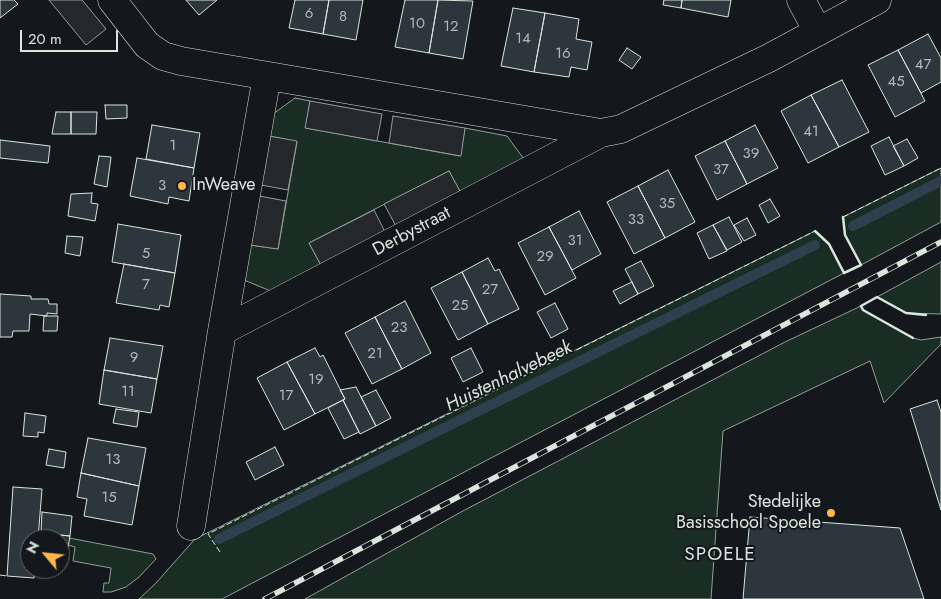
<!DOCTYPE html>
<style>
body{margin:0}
#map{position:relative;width:941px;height:599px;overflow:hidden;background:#14181c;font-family:Jost,sans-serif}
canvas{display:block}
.north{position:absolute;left:20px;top:529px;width:50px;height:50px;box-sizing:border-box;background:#14181c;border:1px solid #626a69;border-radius:50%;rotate:298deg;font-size:14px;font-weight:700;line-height:20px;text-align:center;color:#d8e6dc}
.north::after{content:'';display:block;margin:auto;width:18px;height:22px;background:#ffb74d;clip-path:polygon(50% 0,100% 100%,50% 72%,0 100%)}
.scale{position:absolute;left:20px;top:30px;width:98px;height:22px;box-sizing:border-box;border:2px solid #d8e6dc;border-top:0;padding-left:6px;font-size:15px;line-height:18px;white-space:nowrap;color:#d8e6dc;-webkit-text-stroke:4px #14181c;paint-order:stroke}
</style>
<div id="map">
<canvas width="941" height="599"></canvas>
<div class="north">N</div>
<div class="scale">20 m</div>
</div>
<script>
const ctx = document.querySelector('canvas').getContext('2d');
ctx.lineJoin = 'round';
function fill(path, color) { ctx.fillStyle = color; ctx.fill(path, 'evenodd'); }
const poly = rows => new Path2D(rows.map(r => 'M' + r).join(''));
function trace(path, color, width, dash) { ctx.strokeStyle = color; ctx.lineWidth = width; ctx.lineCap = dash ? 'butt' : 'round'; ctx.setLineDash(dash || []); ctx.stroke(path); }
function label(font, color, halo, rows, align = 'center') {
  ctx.font = font + ' Jost,sans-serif'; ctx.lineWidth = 4; ctx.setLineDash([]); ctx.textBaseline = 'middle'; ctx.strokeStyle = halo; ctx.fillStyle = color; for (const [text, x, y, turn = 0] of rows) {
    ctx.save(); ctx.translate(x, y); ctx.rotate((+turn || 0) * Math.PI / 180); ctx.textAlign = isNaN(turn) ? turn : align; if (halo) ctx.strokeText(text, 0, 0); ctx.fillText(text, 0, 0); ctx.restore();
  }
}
const green = poly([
 [295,98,310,101,306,128,460,156,465,128,507,136,526,162,462,195,449,171,309,243,322,267,273,292,244,280,250,245,278,249,297,142,269,136,273,114,295,98],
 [941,168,941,222,861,265,845,235,843,217,941,168],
 [815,231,829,244,844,273,222,599,139,599,156,583,195,539,815,231],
 [941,262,941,314,906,313,877,297,941,262],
 [861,306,863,310,913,338,921,340,941,337,941,344,884,403,870,361,723,431,711,599,305,599,461,512,785,342,861,306],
 [69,538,153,554,156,559,139,577,126,587,111,592,103,592,104,583,109,583,111,568,73,561,75,547,68,545,69,538]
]);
const parking = poly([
 [49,0,82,0,106,29,86,45,49,0],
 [310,101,382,114,377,141,305,128,310,101],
 [393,116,465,128,461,156,389,143,393,116],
 [269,136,297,141,288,190,261,185,269,136],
 [449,171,462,195,397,228,384,204,449,171],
 [259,196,286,201,278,249,250,245,259,196],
 [374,210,386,234,322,267,309,243,374,210]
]);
const stream = poly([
 [853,226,941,181],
 [219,539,815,245]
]);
const building = poly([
 [0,0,14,0,18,4,0,18,0,0],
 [186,0,217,0,199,15,186,0],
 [295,0,329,0,323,34,289,28,295,0],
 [329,0,363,0,356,40,323,34,329,0],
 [405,0,438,0,429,53,395,47,405,0],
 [438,0,473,1,463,59,429,53,438,0],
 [664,0,682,0,681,8,663,5,664,0],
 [682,0,731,0,728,17,681,8,682,0],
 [513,8,545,13,534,72,501,66,513,8],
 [545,13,579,19,576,39,592,42,587,70,571,67,569,77,534,72,545,13],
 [928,34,941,58,941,82,921,93,898,50,928,34],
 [627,48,641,57,632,69,619,60,627,48],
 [898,50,925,101,895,117,868,65,898,50],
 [842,80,869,132,839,147,811,95,842,80],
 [811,95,839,147,808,163,781,111,811,95],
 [105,105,127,105,127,118,106,119,105,105],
 [56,112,71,112,71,134,52,134,56,112],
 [71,112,97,112,96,134,71,134,71,112],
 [152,125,200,133,194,168,146,159,152,125],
 [755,125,778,168,747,184,725,141,755,125],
 [889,137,904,166,885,175,871,146,889,137],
 [907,139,918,158,904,166,893,146,907,139],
 [0,140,50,146,48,163,0,158,0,140],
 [725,141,747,184,717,200,695,156,725,141],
 [99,156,111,157,107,187,94,184,99,156],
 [137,158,194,168,189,201,169,197,168,204,130,196,137,158],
 [668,170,695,222,665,238,638,186,668,170],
 [638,186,665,238,634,254,607,202,638,186],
 [92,193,91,203,98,204,95,221,68,216,71,194,92,193],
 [770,199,780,216,768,223,759,205,770,199],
 [579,211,601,254,572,270,549,227,579,211],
 [729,217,742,242,727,250,713,225,729,217],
 [747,218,756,235,744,241,734,225,747,218],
 [118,224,181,235,175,273,112,262,118,224],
 [713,225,727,251,709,259,697,233,713,225],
 [549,227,576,278,545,295,518,243,549,227],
 [67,236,83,237,80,256,65,253,67,236],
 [488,258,495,271,499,269,519,309,488,324,462,272,488,258],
 [641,261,654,286,638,294,625,269,641,261],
 [124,264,175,273,169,307,160,305,159,310,116,303,124,264],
 [462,272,488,324,458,340,431,288,462,272],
 [632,282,638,294,620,304,613,291,632,282],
 [0,294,31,296,31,299,48,299,49,304,57,304,57,314,47,313,47,316,30,314,29,331,13,331,12,337,0,337,0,294],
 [405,301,431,353,402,369,375,317,405,301],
 [555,303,568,329,551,338,537,312,555,303],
 [44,316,58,316,57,331,43,331,44,316],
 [375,317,402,369,372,384,345,333,375,317],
 [110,338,163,346,157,379,104,370,110,338],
 [315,348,320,357,323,355,345,399,315,414,287,362,315,348],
 [471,348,483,372,463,382,451,358,471,348],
 [287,362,315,414,284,430,257,378,287,362],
 [104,370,157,379,151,413,99,404,104,370],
 [356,387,376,426,360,434,343,400,345,399,340,390,356,387],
 [376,390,391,418,376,426,361,397,376,390],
 [343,400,359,432,344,439,328,408,343,400],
 [937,400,941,412,941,510,910,409,937,400],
 [116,409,139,412,137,427,113,423,116,409],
 [25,413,46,416,44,433,38,432,38,437,23,436,25,413],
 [88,438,146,448,139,486,81,473,88,438],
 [275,447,284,465,255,480,246,462,275,447],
 [49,449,66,452,64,468,46,465,49,449],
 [81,473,139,486,132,525,84,516,87,499,77,497,81,473],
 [13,487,42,489,38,539,30,539,30,569,35,569,34,578,7,576,13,487],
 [42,512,72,516,70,536,41,533,42,512],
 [750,517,900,528,924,599,743,599,750,517],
 [50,534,70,536,65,566,60,565,60,539,49,539,50,534]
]);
const minor = poly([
 [112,0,147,45,163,56,181,61,601,133,621,129,769,58,877,0],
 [801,0,818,32],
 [222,331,601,133],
 [191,526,222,331,267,76]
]);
const rail = poly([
 [265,599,941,242]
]);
const fence = poly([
 [843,217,941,168],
 [220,552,208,534,214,531,815,231],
 [0,575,7,576]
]);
const wall = poly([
 [815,231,829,244,844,273,861,265,845,235,843,217],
 [913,338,863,310,861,306,877,297,906,313,926,315]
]);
const markers = [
 [182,186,5,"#ffb74d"],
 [831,513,5,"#ffb74d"]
];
const numberNames = [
 ["6",309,14],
 ["8",343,17],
 ["10",417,24],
 ["12",451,27],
 ["14",523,39],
 ["16",563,54],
 ["47",923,65],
 ["45",896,82],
 ["41",811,132],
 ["1",173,146],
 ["39",751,154],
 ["37",721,170],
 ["3",162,186],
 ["35",667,204],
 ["33",636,220],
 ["31",575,241],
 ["5",146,254],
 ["29",545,257],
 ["7",146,285],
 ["27",490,290],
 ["25",460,306],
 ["23",399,328],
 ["21",375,354],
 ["9",134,358],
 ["19",316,380],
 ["11",128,392],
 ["17",286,396],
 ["13",113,460],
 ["15",109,498]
];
const poiNames = [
 ["InWeave",192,186],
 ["Stedelijke",821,503,"right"],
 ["Basisschool Spoele",821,524,"right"]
];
const streetNames = [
 ["Derbystraat",412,232,-28]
];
const waterNames = [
 ["Huistenhalvebeek",509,377,-26]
];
const neighbourhoodNames = [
 ["SPOELE",720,555]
];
fill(green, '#1a2d24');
trace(green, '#939e99', 1);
fill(parking, '#24282b');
trace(parking, '#939e99', 1);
trace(stream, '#2f3f4d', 10);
fill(building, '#2c363c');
trace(building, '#d8e6dc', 1);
trace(minor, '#d8e6dc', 29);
trace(minor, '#14181c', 28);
trace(rail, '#d8e6dc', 5.5);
trace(rail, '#14181c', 4, [11]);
trace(fence, '#d8e6dc', 1, [6, 2.5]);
trace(wall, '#d8e6dc', 2.5);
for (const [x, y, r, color] of markers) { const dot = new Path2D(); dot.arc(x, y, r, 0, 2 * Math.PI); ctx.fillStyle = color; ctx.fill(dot); trace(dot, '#14181c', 2); }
label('15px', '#adbab4', null, numberNames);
label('18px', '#d8e6dc', '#14181c', poiNames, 'left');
label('18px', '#d8e6dc', '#14181c', streetNames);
label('italic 19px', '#d8e6dc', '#14181c', waterNames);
ctx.letterSpacing = '1px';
label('19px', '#d8e6dc', '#14181c', neighbourhoodNames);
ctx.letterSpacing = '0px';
</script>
